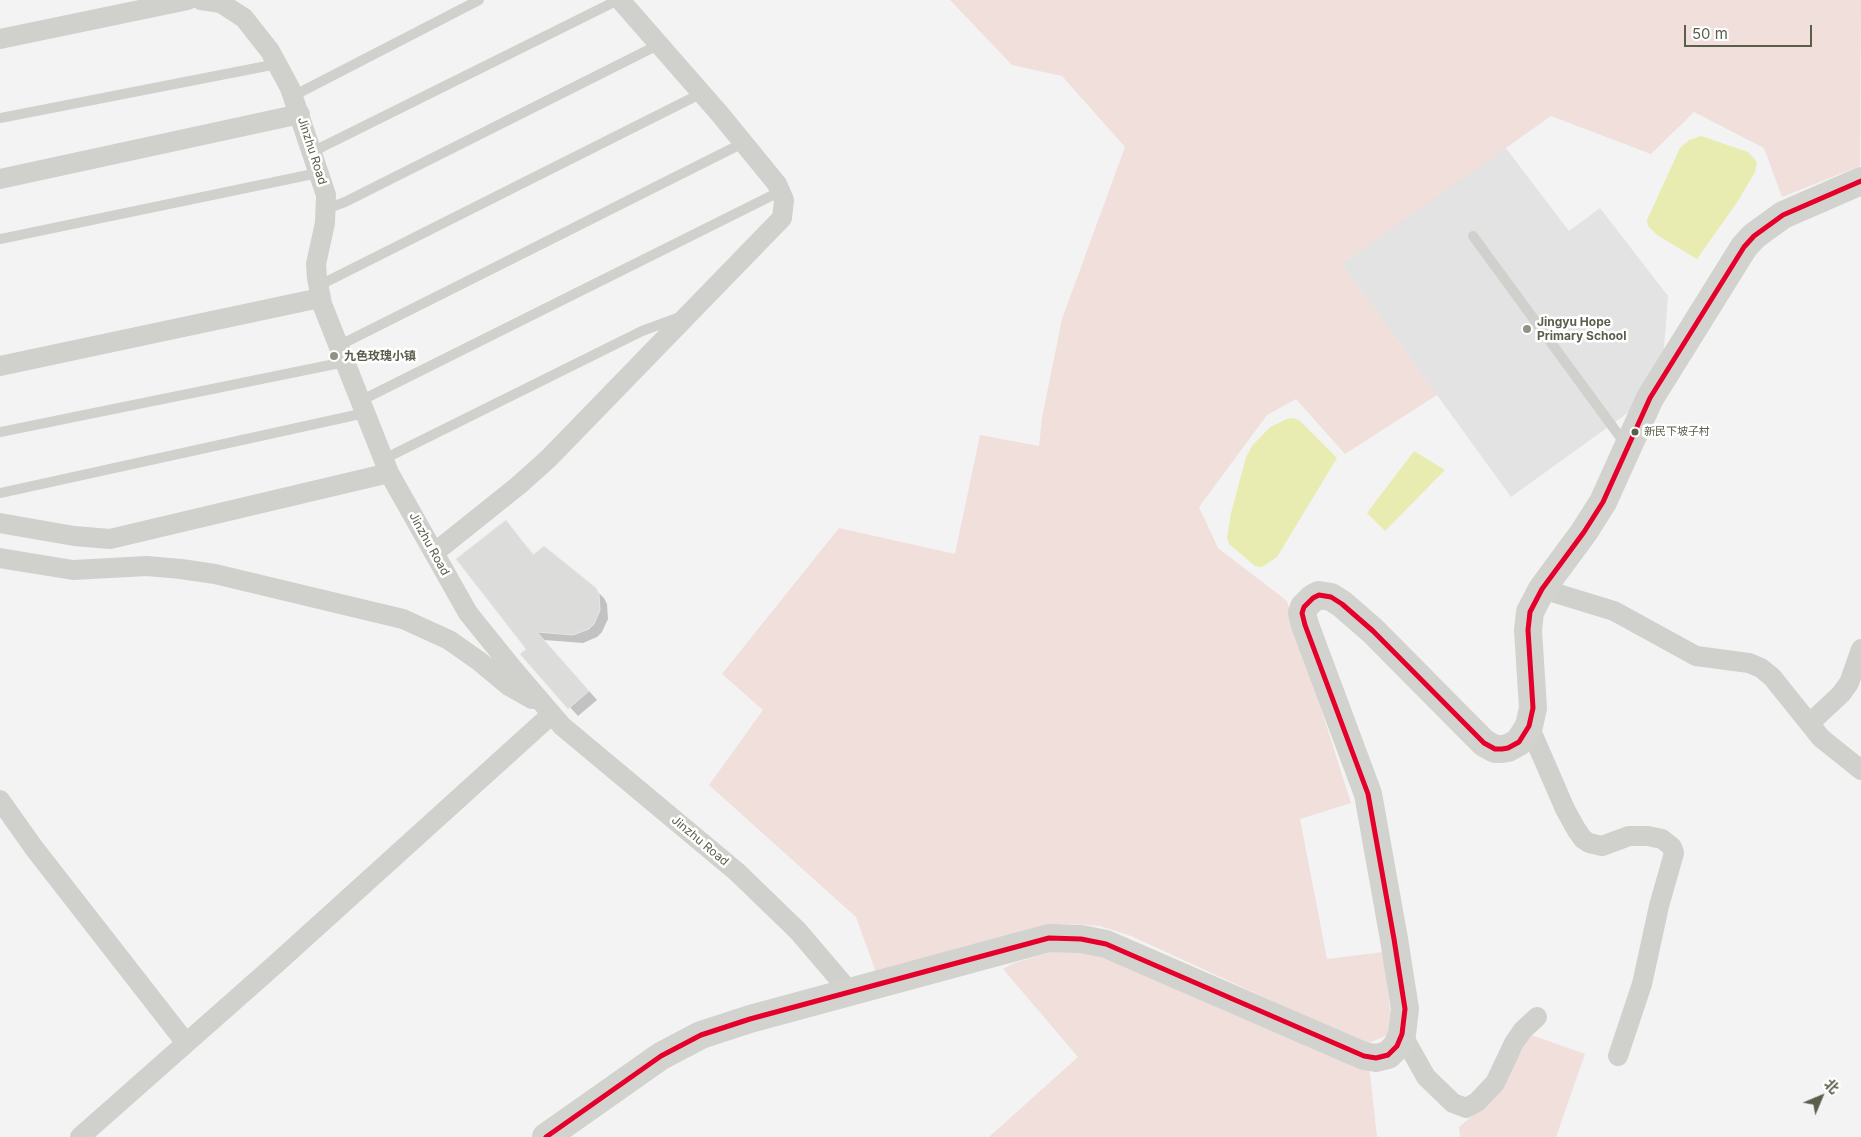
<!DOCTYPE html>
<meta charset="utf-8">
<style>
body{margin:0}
#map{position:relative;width:1861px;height:1137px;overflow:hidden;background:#f3f3f4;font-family:Inter,"Noto Sans SC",sans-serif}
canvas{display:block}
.north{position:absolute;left:1796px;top:1072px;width:50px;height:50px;-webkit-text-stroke:4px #fff;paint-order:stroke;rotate:45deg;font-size:14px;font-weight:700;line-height:20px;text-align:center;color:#595f4b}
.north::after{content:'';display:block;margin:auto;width:18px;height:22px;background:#595f4b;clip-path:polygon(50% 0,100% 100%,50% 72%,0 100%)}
.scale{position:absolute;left:1684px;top:25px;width:128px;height:22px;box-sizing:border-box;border:2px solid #595f4b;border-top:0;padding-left:6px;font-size:15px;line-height:18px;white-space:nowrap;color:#595f4b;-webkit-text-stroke:4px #fff;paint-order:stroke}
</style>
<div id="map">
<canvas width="1861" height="1137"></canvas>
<div class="north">北</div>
<div class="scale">50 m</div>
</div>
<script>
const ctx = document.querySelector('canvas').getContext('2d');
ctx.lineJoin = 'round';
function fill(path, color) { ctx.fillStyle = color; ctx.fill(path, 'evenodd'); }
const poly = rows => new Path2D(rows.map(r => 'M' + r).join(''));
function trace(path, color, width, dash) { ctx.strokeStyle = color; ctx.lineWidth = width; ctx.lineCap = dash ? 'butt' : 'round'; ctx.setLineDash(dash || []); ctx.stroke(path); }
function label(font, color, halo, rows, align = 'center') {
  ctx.font = font + ' Inter,"Noto Sans SC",sans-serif'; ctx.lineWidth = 5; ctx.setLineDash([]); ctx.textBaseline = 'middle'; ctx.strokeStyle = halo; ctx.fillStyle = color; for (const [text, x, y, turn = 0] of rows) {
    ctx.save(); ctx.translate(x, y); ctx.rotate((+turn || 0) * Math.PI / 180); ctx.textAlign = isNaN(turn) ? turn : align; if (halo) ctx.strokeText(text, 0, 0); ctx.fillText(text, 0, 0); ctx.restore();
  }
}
const education = poly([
 [1505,147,1569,231,1600,208,1668,296,1663,362,1633,409,1511,497,1342,264]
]);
const green = poly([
 [950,0,1861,0,1860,166,1782,197,1764,148,1694,112,1651,154,1551,116,1342,264,1437,395,1345,454,1296,399,1267,415,1199,507,1218,548,1287,601,1351,803,1300,819,1327,959,1383,952,1393,1033,1366,1044,1131,936,1100,926,1071,924,1057,925,876,972,856,917,709,785,763,710,722,674,839,528,955,554,980,435,1039,446,1042,418,1062,319,1125,147,1062,76,1012,65],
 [1077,951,1146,970,1369,1065,1377,1137,989,1137,1078,1057,1003,969,1014,963,1051,952],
 [1531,1035,1585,1054,1556,1137,1460,1137,1459,1127,1494,1098]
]);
const water = poly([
 [1701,136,1748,152,1757,162,1755,172,1738,201,1697,259,1657,235,1648,226,1647,220,1680,148,1689,140],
 [1293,418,1299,420,1337,458,1277,557,1262,567,1255,566,1229,544,1227,538,1231,513,1246,457,1252,446,1270,427,1287,419],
 [1414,451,1445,470,1385,531,1367,513]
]);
const shadow = poly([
 [506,522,534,555,595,589,604,598,607,604,608,619,602,632,597,637,583,643,544,640,597,700,578,716,522,654,528,649]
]);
const building = poly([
 [506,520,533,555,544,546,596,588,599,594,600,610,594,624,589,629,573,635,537,632,589,691,568,709,520,654,526,649,456,559,506,520]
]);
const service = poly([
 [293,96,479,0],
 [0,118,277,64],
 [312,152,618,0],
 [326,209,345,202,660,44],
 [1473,236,1626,445],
 [0,239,318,173],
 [318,286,702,93],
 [338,346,743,143],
 [360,401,781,191],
 [0,432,345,362],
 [384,459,642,331,680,317],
 [0,493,365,413]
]);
const minor = poly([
 [201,0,221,3,244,18,270,51,290,88,326,195,325,223,316,264,317,278,322,304,389,473,468,613,514,670,562,726,737,872,798,931,850,992],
 [0,39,188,0],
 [0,179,300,114],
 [0,366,320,298],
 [0,523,74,536,110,539,389,473],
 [434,553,519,485,549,458,782,218,784,200,777,184,719,113,620,0],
 [0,558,73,570,147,566,181,569,215,574,403,619,449,640,479,661,509,686,532,699],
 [1542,589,1614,611,1696,656,1749,663,1761,668,1772,677,1821,738,1861,770],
 [1810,723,1841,694,1849,683,1861,649],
 [1529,726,1565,809,1576,829,1583,839,1589,843,1602,846,1629,836,1648,836,1662,839,1672,847,1674,853,1659,906,1642,984,1618,1056],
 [0,800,34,848,186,1043],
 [1402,1034,1426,1077,1453,1103,1466,1108,1477,1102,1495,1083,1514,1043,1523,1030,1537,1017],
 [80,1137,278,962,552,714]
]);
const secondary = poly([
 [546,1137,661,1056,701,1035,750,1019,1049,938,1081,939,1106,944,1364,1056,1376,1058,1388,1055,1397,1046,1402,1034,1405,1009,1394,939,1368,794,1305,625,1302,613,1304,607,1313,598,1319,595,1331,597,1342,604,1373,631,1484,743,1495,749,1502,749,1508,748,1519,742,1529,726,1533,708,1528,630,1530,612,1542,589,1584,532,1603,502,1650,398,1744,247,1754,236,1783,215,1861,181]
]);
const bus1 = poly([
 [546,1137,661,1056,701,1035,750,1019,1049,938,1081,939,1106,944,1364,1056,1376,1058,1388,1055,1397,1046,1402,1034,1405,1009,1394,939,1368,794,1305,625,1302,613,1304,607,1313,598,1319,595,1331,597,1342,604,1373,631,1484,743,1495,749,1502,749,1508,748,1519,742,1529,726,1533,708,1528,630,1530,612,1542,589,1584,532,1603,502,1650,398,1744,247,1754,236,1783,215,1861,181]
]);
const markers = [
 [1527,329,5,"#8f9386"],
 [334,356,5,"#8f9386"],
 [1635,432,4.5,"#595f4b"]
];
const busNames = [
 ["新民下坡子村",1644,432]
];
const streetNames = [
 ["Jinzhu Road",312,151,72],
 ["Jinzhu Road",429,544,61],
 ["Jinzhu Road",700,841,40]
];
const poiNames = [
 ["Jingyu Hope",1537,322],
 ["Primary School",1537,336],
 ["九色玫瑰小镇",344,356]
];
fill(education, '#e2e3e2');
fill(green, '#f0dfda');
fill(water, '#e9ecb1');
fill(shadow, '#0003');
fill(building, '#dcdcdb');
trace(building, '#e5e6e5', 1);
trace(service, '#d0d1cd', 10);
trace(minor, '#d0d1cd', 20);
trace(secondary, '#d2d3cf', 28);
trace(bus1, '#e4002b', 5);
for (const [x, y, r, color] of markers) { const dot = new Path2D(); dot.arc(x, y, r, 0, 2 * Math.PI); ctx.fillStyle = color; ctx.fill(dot); trace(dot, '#fff', 2); }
label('11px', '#595f4b', '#fff', busNames, 'left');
label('12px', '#595f4b', '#fff', streetNames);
label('bold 12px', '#595f4b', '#fff', poiNames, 'left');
</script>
